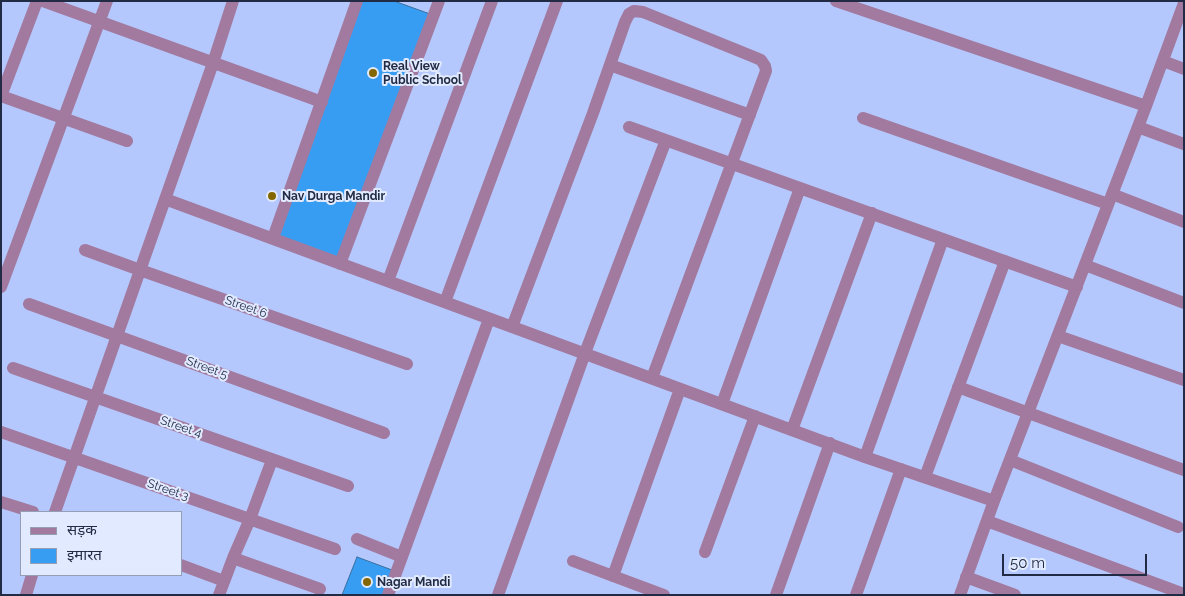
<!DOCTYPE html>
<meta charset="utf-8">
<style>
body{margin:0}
#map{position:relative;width:1185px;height:596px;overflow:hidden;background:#b4c8fd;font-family:Raleway,"Noto Sans Devanagari",sans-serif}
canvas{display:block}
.frame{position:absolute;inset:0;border:2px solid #212b44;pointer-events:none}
.legend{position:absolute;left:20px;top:511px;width:162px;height:65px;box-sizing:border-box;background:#e1eafe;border:1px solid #949eb4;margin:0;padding:6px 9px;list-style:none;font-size:15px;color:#212b44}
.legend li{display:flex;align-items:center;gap:10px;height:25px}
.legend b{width:25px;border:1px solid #949eb4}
.scale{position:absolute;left:1002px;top:554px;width:145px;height:22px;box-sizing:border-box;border:2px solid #212b44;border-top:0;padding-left:6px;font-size:15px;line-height:18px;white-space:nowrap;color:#212b44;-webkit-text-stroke:4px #e1eafe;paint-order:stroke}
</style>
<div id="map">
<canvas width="1185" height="596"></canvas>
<div class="frame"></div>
<ul class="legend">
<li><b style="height:6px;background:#a27a9f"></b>सड़क</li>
<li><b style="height:14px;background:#379df3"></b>इमारत</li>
</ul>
<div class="scale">50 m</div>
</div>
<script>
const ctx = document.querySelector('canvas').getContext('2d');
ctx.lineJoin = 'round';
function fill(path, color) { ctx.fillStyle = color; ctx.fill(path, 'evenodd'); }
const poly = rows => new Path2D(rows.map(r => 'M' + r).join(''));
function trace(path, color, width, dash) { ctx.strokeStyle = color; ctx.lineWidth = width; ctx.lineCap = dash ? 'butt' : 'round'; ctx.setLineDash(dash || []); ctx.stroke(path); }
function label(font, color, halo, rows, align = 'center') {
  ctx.font = font + ' Raleway,sans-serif'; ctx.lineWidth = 4; ctx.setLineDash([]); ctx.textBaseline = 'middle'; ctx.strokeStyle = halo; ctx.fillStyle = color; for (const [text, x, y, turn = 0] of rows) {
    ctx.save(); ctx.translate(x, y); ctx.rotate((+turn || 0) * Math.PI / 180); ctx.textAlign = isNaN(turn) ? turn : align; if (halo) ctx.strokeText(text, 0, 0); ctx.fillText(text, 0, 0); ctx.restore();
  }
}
const building = poly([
 [362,1,394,1,430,14,339,259,278,236,362,1],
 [357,557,392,570,383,595,342,595,357,557]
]);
const minor = poly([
 [37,1,1,96,127,141],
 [43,1,322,102],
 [836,1,1146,106],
 [1163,61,1184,69],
 [610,65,750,115],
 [863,118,1108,204],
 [629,127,1077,287],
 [1138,127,1184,144],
 [1112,194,1184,222],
 [165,199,865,457,994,501],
 [273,238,357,1],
 [85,250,140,270,407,364],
 [340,264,439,1],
 [1085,265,1184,303],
 [388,281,492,1],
 [1,287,107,1],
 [445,302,557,1],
 [29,304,384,433],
 [512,327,593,113,625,22,629,14,634,11,643,12,754,57,761,60,765,66,766,71,652,378],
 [1058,336,1184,380],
 [13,368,348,486],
 [958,387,1184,470],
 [722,404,800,188],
 [792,430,872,213],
 [1,432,335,549],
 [865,457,943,239],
 [1010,460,1178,527],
 [925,477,1005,261],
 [1,502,33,512],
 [55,512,213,63,233,1],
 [987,521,1184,594],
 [357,539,402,557],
 [705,552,755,416],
 [233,558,320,589],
 [573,561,664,595],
 [181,565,224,581],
 [613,576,680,389],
 [966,577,1015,595],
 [26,595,32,575],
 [219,595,233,558,250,519,272,460],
 [388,595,489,319],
 [498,595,585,353,666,140],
 [776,595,830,443],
 [856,595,901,469],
 [960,595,994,501,1146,106,1184,3]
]);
const markers = [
 [373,73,5,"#856701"],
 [272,196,5,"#856701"],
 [367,582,5,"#856701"]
];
const poiNames = [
 ["Real View",383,66],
 ["Public School",383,80],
 ["Nav Durga Mandir",282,196],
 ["Nagar Mandi",377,582]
];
const streetNames = [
 ["Street 6",246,307,19],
 ["Street 5",207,368,20],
 ["Street 4",181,427,19],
 ["Street 3",168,490,19]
];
fill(building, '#379df3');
trace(building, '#386e9f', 1);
trace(minor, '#a27a9f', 12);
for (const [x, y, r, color] of markers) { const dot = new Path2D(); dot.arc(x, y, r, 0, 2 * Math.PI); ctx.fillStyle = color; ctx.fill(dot); trace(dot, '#e1eafe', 2); }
label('bold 12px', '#212b44', '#e1eafe', poiNames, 'left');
label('12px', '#212b44', '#e1eafe', streetNames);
</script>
